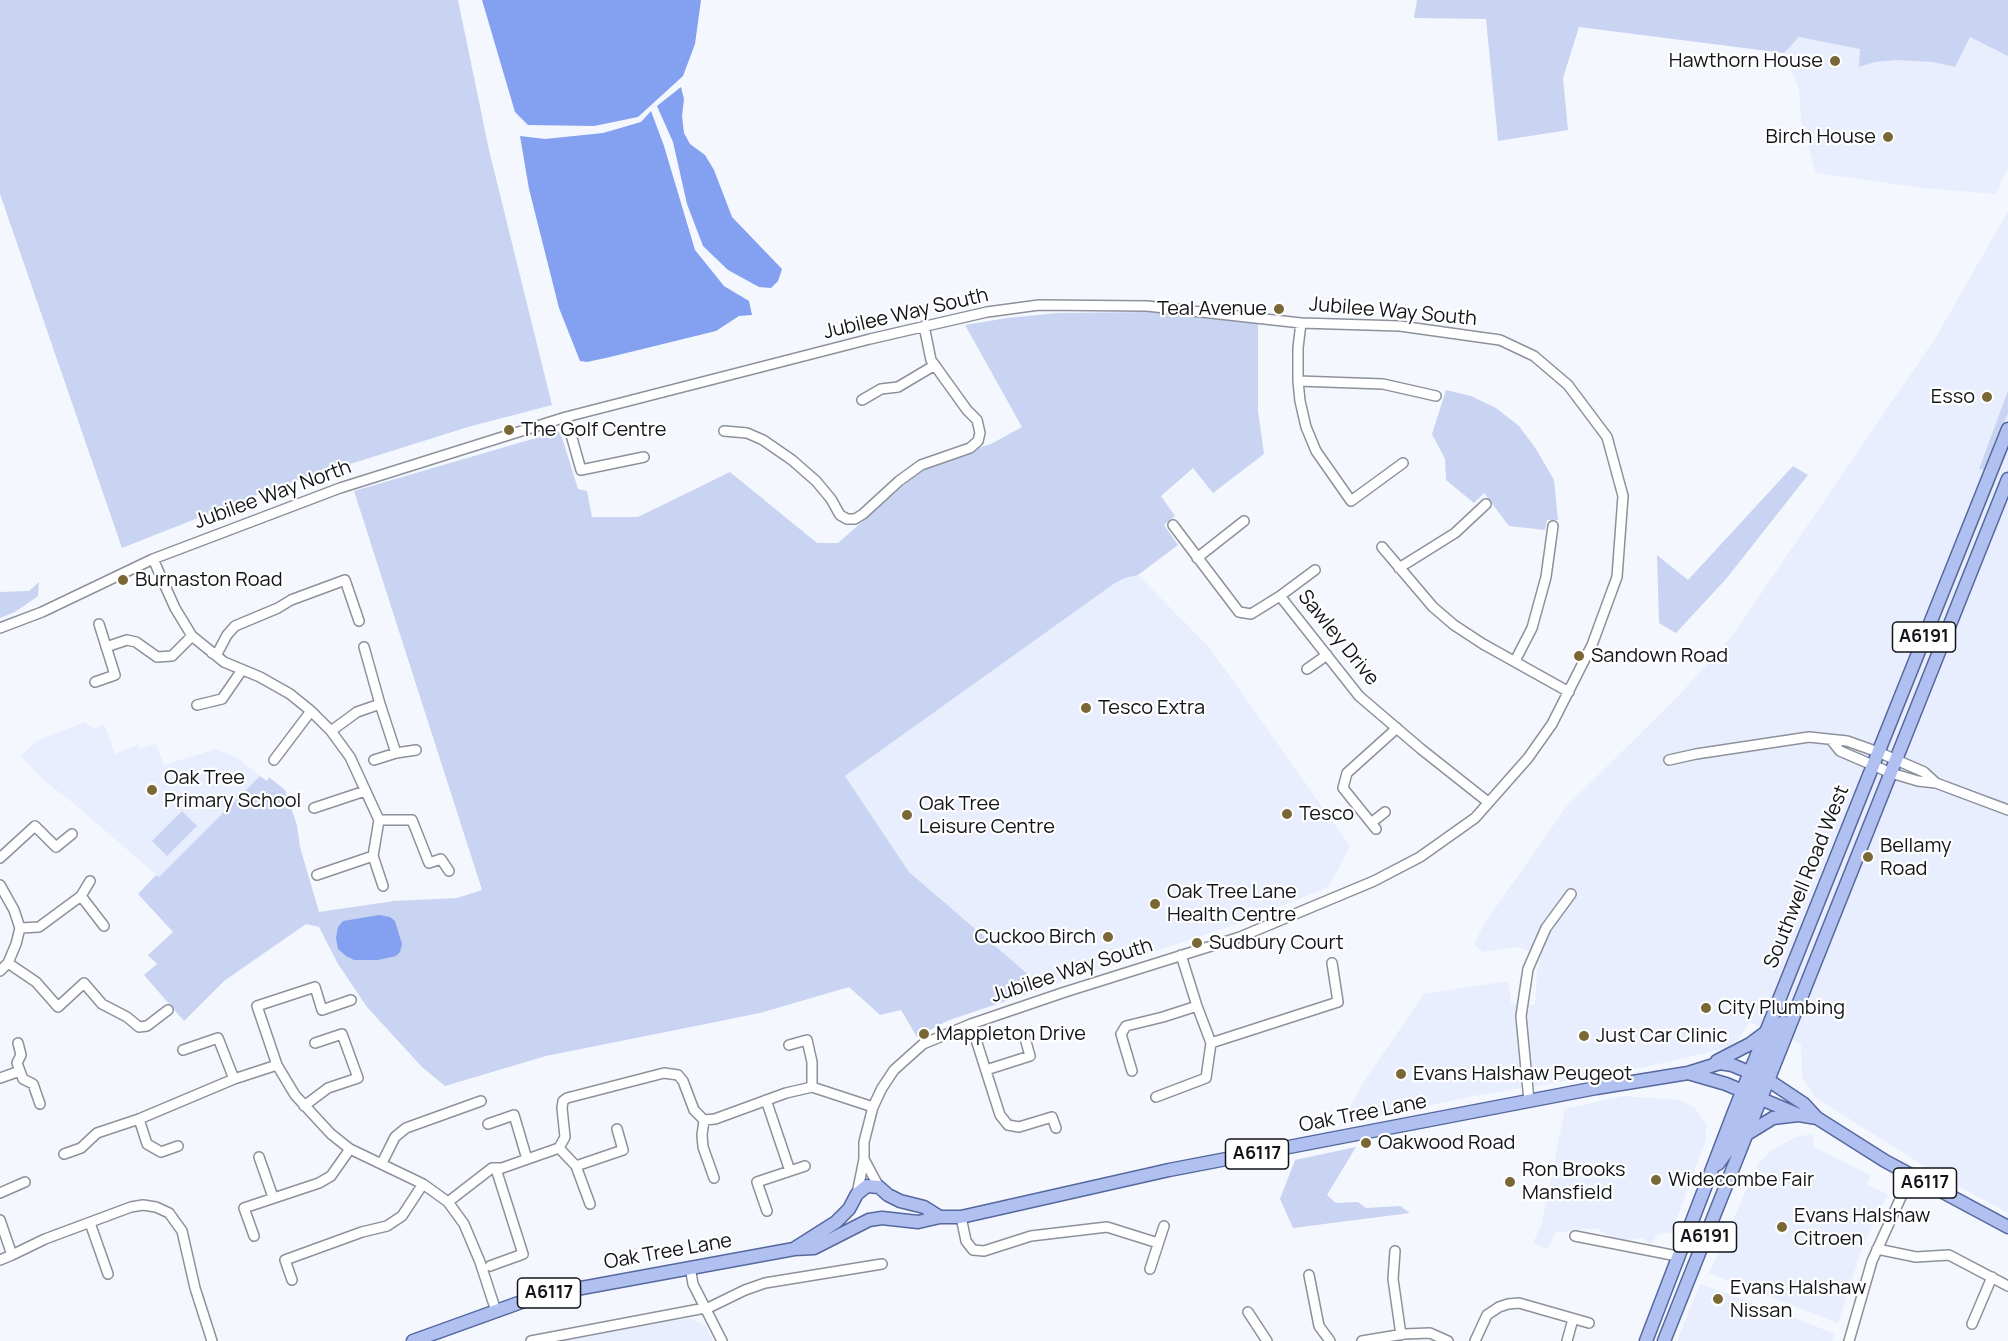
<!DOCTYPE html>
<style>
body{margin:0}
canvas{display:block;background:#f4f7fe}
</style>
<canvas width="2008" height="1341"></canvas>
<script>
const ctx = document.querySelector('canvas').getContext('2d');
ctx.lineJoin = 'round';
function fill(path, color) { ctx.fillStyle = color; ctx.fill(path, 'evenodd'); }
const poly = rows => new Path2D(rows.map(r => 'M' + r).join(''));
function trace(path, color, width, dash) { ctx.strokeStyle = color; ctx.lineWidth = width; ctx.lineCap = dash ? 'butt' : 'round'; ctx.setLineDash(dash || []); ctx.stroke(path); }
function label(font, color, halo, rows, align = 'center') {
  ctx.font = font + ' Manrope,sans-serif'; ctx.lineWidth = 4.5; ctx.setLineDash([]); ctx.textBaseline = 'middle'; ctx.strokeStyle = halo; ctx.fillStyle = color; for (const [text, x, y, turn = 0] of rows) {
    ctx.save(); ctx.translate(x, y); ctx.rotate((+turn || 0) * Math.PI / 180); ctx.textAlign = isNaN(turn) ? turn : align; if (halo) ctx.strokeText(text, 0, 0); ctx.fillText(text, 0, 0); ctx.restore();
  }
}
const built = poly([
 [1417,0,2008,0,2008,167,1996,194,1923,188,1816,173,1801,121,1799,89,1784,53,1579,27,1486,18,1414,18],
 [2008,211,2008,1213,1942,1177,1816,1098,1802,1077,1801,1044,1749,1022,1738,1040,1727,1048,1641,1068,1473,1096,1340,1125,1363,1083,1424,994,1508,981,1511,1003,1535,1005,1537,972,1541,956,1518,947,1483,952,1474,944,1484,924,1566,807,1682,692,1732,636,1936,337],
 [1138,575,1209,647,1350,846,1330,885,1326,888,1234,925,1044,988,909,872,845,776,1115,583,1125,578],
 [85,722,94,729,104,724,115,754,138,745,139,749,156,744,164,765,215,749,238,758,260,776,159,877,73,803,41,778,21,756,36,741],
 [1623,1096,1679,1100,1695,1108,1706,1124,1706,1139,1672,1232,1658,1234,1650,1245,1644,1238,1627,1240,1611,1238,1597,1228,1555,1233,1548,1249,1533,1243,1542,1223,1565,1109],
 [1813,1134,1814,1147,1870,1175,1867,1185,1888,1194,1863,1245,1838,1323,1709,1273,1758,1164,1772,1150,1796,1137],
 [1700,1284,1785,1314,1835,1334,1832,1341,1677,1341],
 [690,1318,706,1326,713,1341,561,1341,603,1331]
]);
const green = poly([
 [0,0,458,0,489,150,552,405,468,427,274,488,122,548,0,194],
 [1417,0,2008,0,2008,56,1970,37,1955,67,1933,62,1896,60,1875,62,1859,67,1860,49,1799,37,1784,53,1579,27,1563,78,1568,130,1498,141,1486,19,1414,18],
 [1151,312,1258,324,1258,411,1264,454,1213,493,1193,468,1161,496,1175,516,1164,525,1178,545,1138,575,1125,578,1115,583,845,776,909,872,1044,988,947,1021,917,1037,901,1010,880,1015,849,987,760,1013,546,1056,445,1086,422,1067,367,1007,338,964,319,927,306,924,224,981,184,1021,144,975,157,964,148,955,173,932,138,894,156,875,159,877,260,776,267,781,269,777,285,790,297,825,300,847,319,912,394,901,457,898,482,890,354,491,560,431,578,489,587,491,592,517,638,517,730,472,817,543,838,543,920,471,962,453,991,444,1022,427,965,325,1007,318,1057,313],
 [1446,390,1471,396,1496,408,1519,426,1536,449,1554,480,1558,520,1547,520,1545,530,1509,526,1484,493,1474,503,1446,480,1445,459,1432,434],
 [2008,391,2008,413,1985,470,1979,469],
 [1793,466,1808,475,1726,579,1676,633,1659,623,1657,555,1688,580],
 [39,582,38,596,15,612,0,618,0,592,29,591],
 [182,811,197,826,167,856,152,841],
 [1356,1147,1327,1195,1336,1203,1358,1202,1366,1208,1400,1206,1410,1213,1293,1228,1280,1199,1295,1160]
]);
const water = poly([
 [482,0,701,0,695,44,683,76,638,117,594,126,528,125,515,112],
 [681,87,684,99,682,116,684,133,690,144,705,155,714,170,732,217,782,269,778,281,771,288,759,287,728,270,703,246,687,204,673,142,657,106],
 [651,111,664,146,695,250,724,286,749,301,752,315,739,316,716,331,610,357,587,362,580,361,559,308,529,189,520,136,545,139,603,133,641,122],
 [379,915,390,917,395,921,402,944,400,952,396,956,378,960,354,960,346,956,338,949,336,938,338,927,343,921]
]);
const minor = poly([
 [1301,323,1298,348,1298,381,1300,401,1306,427,1316,451,1351,501,1403,463],
 [1298,381,1383,384,1436,396],
 [862,400,881,389,898,387,935,365],
 [566,417,581,470,644,457],
 [724,431,747,433,763,440,792,460,816,481,831,499,840,515,847,519,855,519,863,514,899,481,921,465,970,448,978,441,980,433,977,420,967,410,931,360,924,326],
 [1173,525,1239,612,1251,614,1280,596,1359,696,1421,749,1488,802],
 [1382,547,1433,607,1454,625,1483,644,1569,692],
 [1197,558,1244,521],
 [153,559,175,608,192,636,224,662,260,677,290,694,311,711,331,731,350,757,379,820],
 [1399,568,1455,533,1486,504],
 [1280,596,1315,570],
 [0,628,42,612,153,559,340,488,566,417,870,339,987,312,1039,305,1147,306,1301,323,1400,326,1500,340,1534,356,1568,385,1607,437,1623,496,1617,577,1592,645,1552,724,1528,758,1475,818,1420,857,1374,881,1240,937,1065,992,971,1024,923,1044,894,1070,882,1088,873,1107,864,1142,864,1159,857,1194],
 [106,647,127,640,136,642,157,657,172,656,192,636],
 [364,647,380,704],
 [212,653,218,652,227,635,235,626,278,608,291,600,345,580,359,621],
 [1515,661,1532,628,1546,577,1553,526],
 [1307,669,1327,655],
 [95,682,115,675,99,624],
 [197,705,222,699,242,670],
 [331,731,357,712,380,704,396,753],
 [1831,740,1840,751,1891,773,1918,781,1936,783,2008,810],
 [274,760,311,711],
 [374,760,396,753,416,750],
 [1669,760,1696,754,1809,737,1847,741,1878,752,1924,772,1936,783],
 [314,808,365,791],
 [379,820,412,820,429,863,441,859,449,871],
 [379,820,373,856,383,886],
 [1371,823,1385,812],
 [1376,829,1343,788,1347,773,1397,728],
 [0,858,35,826,56,847,72,834],
 [317,875,373,856],
 [0,885,14,910,20,928,16,944,8,963,0,971],
 [81,896,90,881],
 [20,928,39,927,81,896,104,926],
 [1181,955,1197,1006,1211,1043,1338,1002,1332,963],
 [8,963,36,982,58,1007,84,983,102,1004,127,1017,139,1027,147,1026,168,1010],
 [351,1000,322,1010,315,987,257,1006,277,1065,295,1095,331,1134,350,1149,423,1184,448,1202,464,1224,480,1262,496,1311],
 [971,1024,1000,1115,1008,1125,1019,1127,1052,1117,1056,1128],
 [18,1043,21,1055,17,1063,20,1071],
 [789,1045,807,1040,812,1062,812,1087],
 [183,1050,218,1038,234,1079],
 [986,1070,1030,1056,1025,1038],
 [1132,1071,1121,1034,1126,1026,1163,1017,1197,1006],
 [0,1078,20,1071,23,1079,33,1084,40,1104],
 [1156,1097,1206,1078,1211,1043],
 [766,1100,790,1171,757,1182,767,1211],
 [1529,1101,1521,1016,1528,969,1546,928,1571,894],
 [304,1106,328,1088,358,1078,342,1034,315,1043],
 [139,1119,147,1144,161,1152,178,1146],
 [704,1120,702,1135,703,1147,714,1178],
 [488,1124,514,1115,527,1159],
 [559,1148,576,1166,590,1204],
 [64,1154,81,1148,97,1133,139,1119,234,1079,277,1065],
 [259,1157,273,1197],
 [864,1159,879,1187],
 [382,1163,395,1137,406,1128,481,1101],
 [576,1166,623,1150,617,1129],
 [790,1171,805,1166],
 [0,1193,25,1182],
 [448,1202,492,1168,502,1168,559,1148,565,1137,562,1108,563,1101,567,1098,664,1073,678,1075,683,1081,694,1110,704,1120,715,1119,786,1093,812,1087,873,1107],
 [961,1217,966,1241,973,1250,984,1251,1031,1236,1107,1227,1158,1243],
 [0,1220,12,1255,45,1239,131,1207,143,1205,156,1207,169,1213,182,1231,195,1288,212,1341],
 [90,1223,108,1274],
 [254,1236,244,1208,319,1183,331,1176,350,1149],
 [1575,1236,1677,1256],
 [1877,1249,1916,1257,1949,1255,2008,1286],
 [1395,1251,1393,1279,1401,1335],
 [0,1260,12,1255],
 [490,1266,523,1254,496,1169],
 [690,1267,693,1284,722,1341],
 [1150,1269,1164,1226],
 [1309,1275,1319,1326,1330,1341],
 [292,1280,285,1260,362,1232,387,1226,402,1216,423,1184],
 [706,1309,745,1290,765,1283,882,1264],
 [1248,1312,1267,1341],
 [1972,1324,1992,1277],
 [531,1341,705,1308],
 [1362,1341,1404,1334,1430,1333,1448,1341],
 [1475,1341,1487,1315,1499,1307,1508,1304,1519,1303,1589,1323],
 [1567,1341,1573,1319],
 [1849,1341,1872,1261,1911,1175]
]);
const major = poly([
 [1717,1061,1750,1044,1766,1032],
 [1688,1073,1726,1084,1799,1115,1817,1118],
 [1754,1082,1759,1076,1783,1022],
 [1747,1134,1773,1118,1798,1115],
 [1718,1164,1728,1150,1755,1089],
 [795,1248,836,1222,849,1209,857,1194,867,1186,879,1187,888,1195,900,1201,924,1207,940,1217],
 [413,1341,538,1296,794,1249,814,1248,869,1220,882,1218,918,1222,940,1217,961,1217,1169,1170,1596,1088,1688,1073,1720,1063,1732,1065,1768,1080,1804,1104,1817,1118,1885,1161,2008,1227],
 [1646,1341,1734,1112,2008,429],
 [1664,1341,2008,479]
]);
const markers = [
 [1835,61,6,"#7a6736"],
 [1888,137,6,"#7a6736"],
 [1279,309,6,"#7a6736"],
 [1987,397,6,"#7a6736"],
 [509,430,6,"#7a6736"],
 [123,580,6,"#7a6736"],
 [1579,656,6,"#7a6736"],
 [1086,708,6,"#7a6736"],
 [152,790,6,"#7a6736"],
 [1287,814,6,"#7a6736"],
 [907,815,6,"#7a6736"],
 [1868,857,6,"#7a6736"],
 [1155,904,6,"#7a6736"],
 [1108,937,6,"#7a6736"],
 [1197,943,6,"#7a6736"],
 [1706,1008,6,"#7a6736"],
 [924,1034,6,"#7a6736"],
 [1584,1036,6,"#7a6736"],
 [1401,1074,6,"#7a6736"],
 [1366,1143,6,"#7a6736"],
 [1656,1180,6,"#7a6736"],
 [1510,1182,6,"#7a6736"],
 [1782,1227,6,"#7a6736"],
 [1718,1299,6,"#7a6736"]
];
const shields = [
 [1924,637,63],
 [1257,1154,63],
 [1925,1183,63],
 [1705,1237,63],
 [549,1293,63]
];
const shieldNames = [
 ["A6191",1924,637],
 ["A6117",1257,1154],
 ["A6117",1925,1183],
 ["A6191",1705,1237],
 ["A6117",549,1293]
];
const poiNames = [
 ["Hawthorn House",1823,61,"right"],
 ["Birch House",1876,137,"right"],
 ["Teal Avenue",1267,309,"right"],
 ["Esso",1975,397,"right"],
 ["The Golf Centre",521,430],
 ["Burnaston Road",135,580],
 ["Sandown Road",1591,656],
 ["Tesco Extra",1098,708],
 ["Oak Tree",164,778],
 ["Primary School",164,801],
 ["Oak Tree",919,804],
 ["Leisure Centre",919,827],
 ["Tesco",1299,814],
 ["Bellamy",1880,846],
 ["Road",1880,869],
 ["Oak Tree Lane",1167,892],
 ["Health Centre",1167,915],
 ["Cuckoo Birch",1096,937,"right"],
 ["Sudbury Court",1209,943],
 ["City Plumbing",1718,1008],
 ["Mappleton Drive",936,1034],
 ["Just Car Clinic",1596,1036],
 ["Evans Halshaw Peugeot",1413,1074],
 ["Oakwood Road",1378,1143],
 ["Ron Brooks",1522,1170],
 ["Mansfield",1522,1193],
 ["Widecombe Fair",1668,1180],
 ["Evans Halshaw",1794,1216],
 ["Citroen",1794,1239],
 ["Evans Halshaw",1730,1288],
 ["Nissan",1730,1311]
];
const streetNames = [
 ["Jubilee Way South",1393,312,5],
 ["Jubilee Way South",906,314,-13],
 ["Jubilee Way North",273,495,-20],
 ["Sawley Drive",1338,638,51],
 ["Southwell Road West",1807,877,-68],
 ["Jubilee Way South",1072,971,-18],
 ["Oak Tree Lane",1363,1114,-11],
 ["Oak Tree Lane",668,1252,-10]
];
fill(built, '#e8eefd');
fill(green, '#c8d4f2');
fill(water, '#84a0f0');
trace(minor, '#8c919b', 12);
trace(major, '#56689e', 15);
trace(minor, '#fff', 9);
trace(major, '#b0c0f0', 12);
for (const [x, y, r, color] of markers) { const dot = new Path2D(); dot.arc(x, y, r, 0, 2 * Math.PI); ctx.fillStyle = color; ctx.fill(dot); trace(dot, '#fff', 2); }
for (const [x, y, w] of shields) { const box = new Path2D(); box.roundRect(x - w / 2, y - 15, w, 30, 4.5); ctx.fillStyle = '#fff'; ctx.fill(box); trace(box, '#121418', 1.5); }
label('bold 18px', '#121418', null, shieldNames);
label('20px', '#121418', '#fff', poiNames, 'left');
label('20px', '#121418', '#fff', streetNames);
</script>
